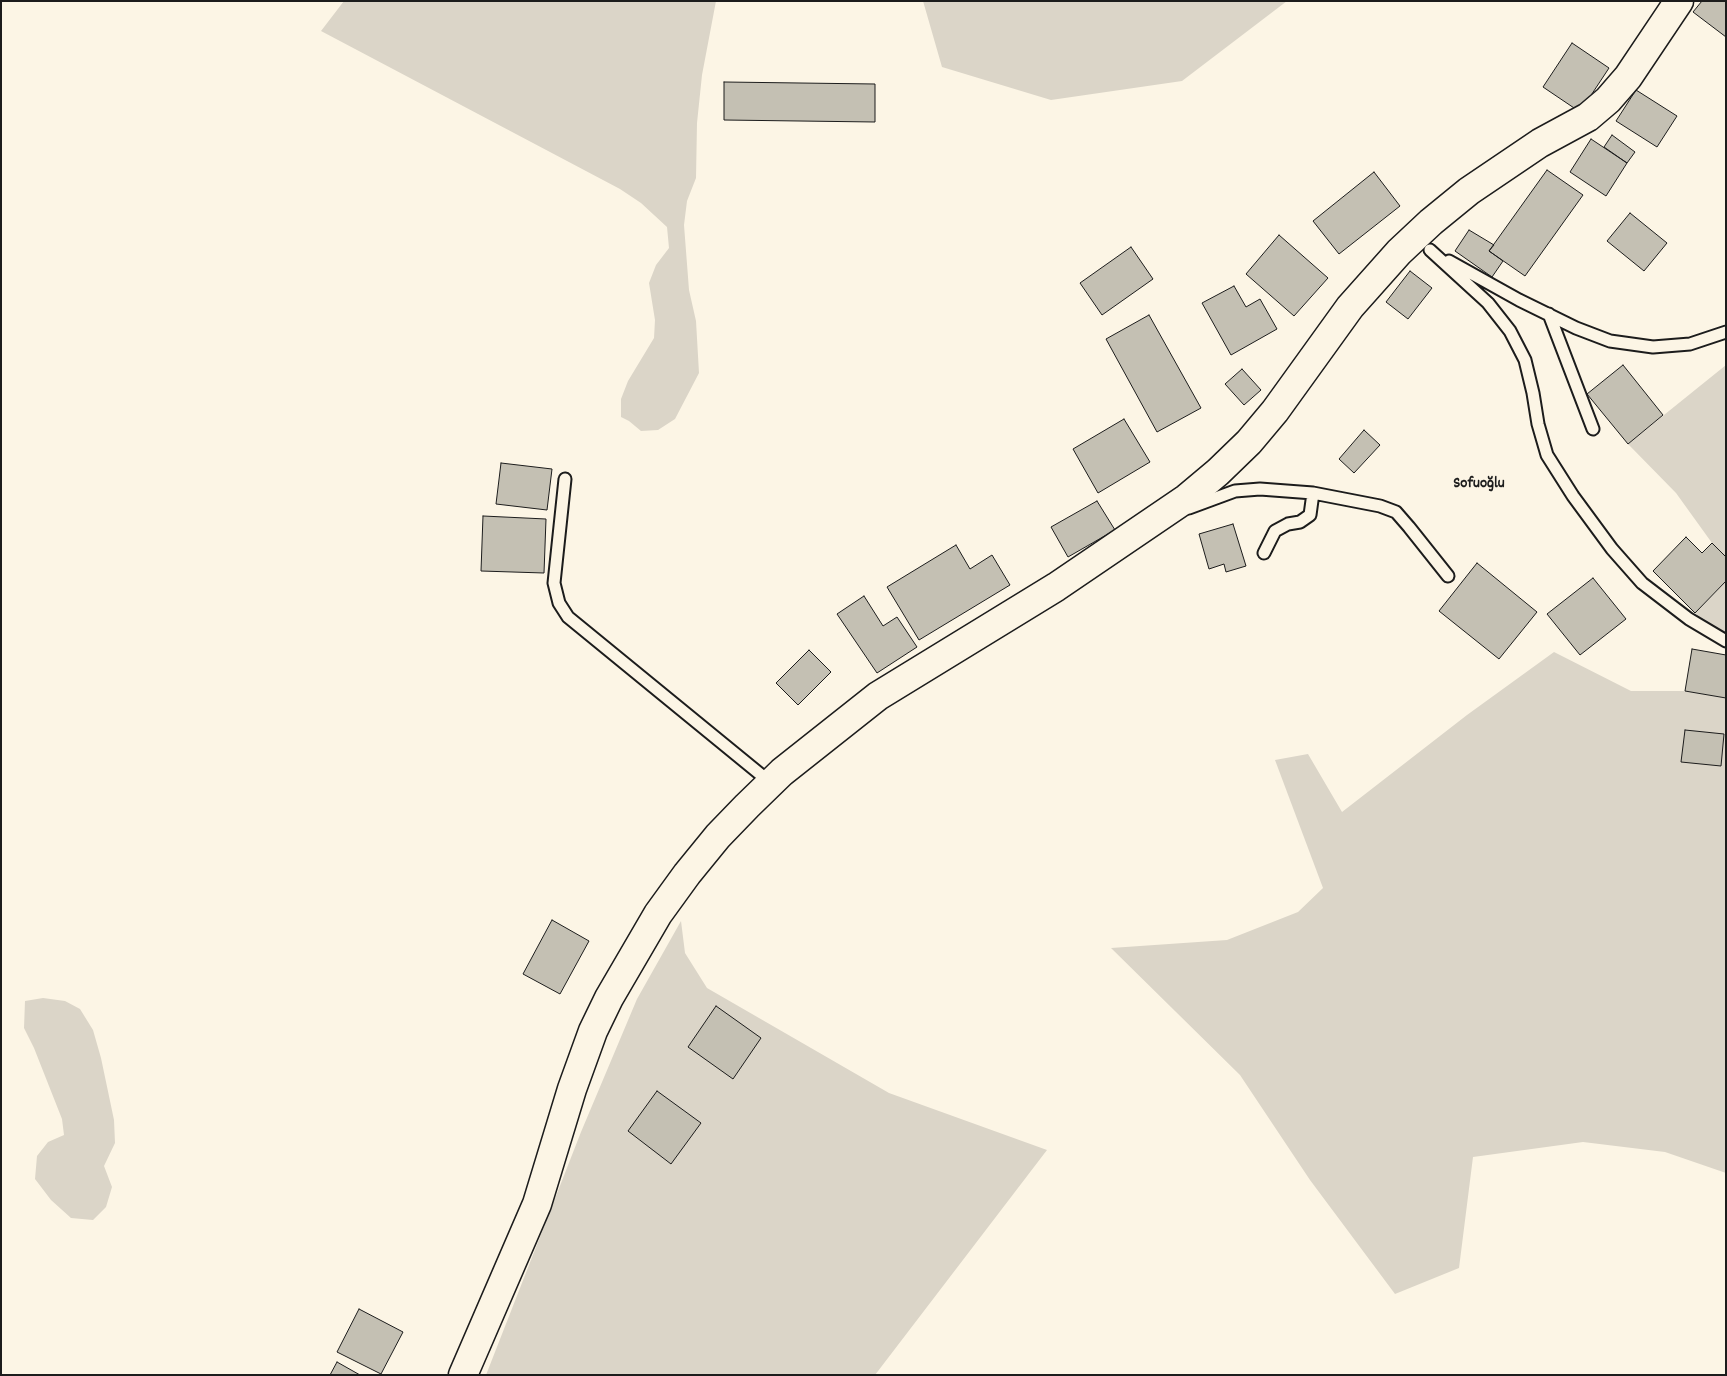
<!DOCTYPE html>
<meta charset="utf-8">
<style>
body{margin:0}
#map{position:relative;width:1727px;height:1376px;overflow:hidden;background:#fcf5e5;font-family:Dekko,sans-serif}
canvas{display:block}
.frame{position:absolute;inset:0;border:2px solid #1c1c1c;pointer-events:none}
</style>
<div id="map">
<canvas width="1727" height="1376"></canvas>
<div class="frame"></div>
</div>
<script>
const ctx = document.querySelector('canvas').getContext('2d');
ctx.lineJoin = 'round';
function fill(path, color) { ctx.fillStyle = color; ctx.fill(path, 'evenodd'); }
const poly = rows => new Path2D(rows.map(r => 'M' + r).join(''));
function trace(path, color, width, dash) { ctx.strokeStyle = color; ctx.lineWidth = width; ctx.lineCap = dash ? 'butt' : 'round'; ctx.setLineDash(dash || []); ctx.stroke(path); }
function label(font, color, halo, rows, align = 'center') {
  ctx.font = font + ' Dekko,sans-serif'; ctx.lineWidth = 4; ctx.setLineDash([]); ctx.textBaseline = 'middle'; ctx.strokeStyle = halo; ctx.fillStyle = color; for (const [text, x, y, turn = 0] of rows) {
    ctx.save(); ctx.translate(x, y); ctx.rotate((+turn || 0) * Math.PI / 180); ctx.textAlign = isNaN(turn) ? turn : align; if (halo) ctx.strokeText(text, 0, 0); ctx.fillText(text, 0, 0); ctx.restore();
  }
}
const green = poly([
 [344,1,716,1,702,75,697,123,696,178,687,201,684,225,689,290,696,321,699,373,675,419,658,430,641,431,629,421,621,417,621,399,628,381,654,338,655,320,649,283,656,265,669,248,667,227,641,203,620,189,321,31],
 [923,1,1287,1,1182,81,1051,100,942,67],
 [1726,365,1726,557,1712,543,1676,493,1628,444],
 [1726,581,1726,642,1695,613],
 [1554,652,1631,691,1685,691,1726,698,1726,1173,1665,1152,1583,1142,1473,1157,1459,1268,1395,1294,1310,1180,1240,1075,1111,948,1227,940,1298,912,1323,888,1275,760,1308,754,1342,812,1467,715],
 [681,921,685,953,707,988,889,1093,1047,1150,875,1375,486,1375,581,1132,637,999],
 [43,998,65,1001,80,1009,93,1030,101,1058,114,1120,115,1143,104,1166,112,1187,106,1207,93,1220,71,1218,51,1200,35,1179,37,1156,48,1142,64,1135,62,1119,34,1048,24,1028,25,1001]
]);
const building = poly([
 [1702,1,1726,1,1726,37,1693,12,1702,1],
 [1572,43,1609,68,1580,112,1543,87,1572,43],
 [724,82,875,84,875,122,724,120,724,82],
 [1636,90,1677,116,1657,147,1616,121,1636,90],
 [1612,135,1635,152,1627,163,1604,147,1612,135],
 [1591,139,1627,163,1606,196,1570,172,1591,139],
 [1547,170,1583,195,1525,276,1489,251,1547,170],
 [1374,172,1400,206,1339,254,1313,221,1374,172],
 [1630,213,1667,243,1644,271,1607,241,1630,213],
 [1469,230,1494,245,1489,251,1503,261,1492,277,1455,251,1469,230],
 [1279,235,1328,278,1294,316,1246,274,1279,235],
 [1131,247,1153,279,1102,315,1080,283,1131,247],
 [1410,271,1432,288,1408,319,1386,302,1410,271],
 [1234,286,1246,307,1260,299,1277,329,1231,355,1202,303,1234,286],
 [1149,315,1201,408,1157,432,1106,339,1149,315],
 [1623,365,1663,415,1628,444,1587,394,1623,365],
 [1242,369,1261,390,1244,405,1225,384,1242,369],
 [1124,419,1150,462,1098,493,1073,449,1124,419],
 [1364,430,1380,445,1354,473,1339,459,1364,430],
 [501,463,552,469,547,510,496,504,501,463],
 [1097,501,1115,530,1068,557,1051,527,1097,501],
 [483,516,546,519,544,573,481,571,483,516],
 [1233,524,1246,566,1226,572,1224,564,1209,569,1199,534,1233,524],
 [1686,537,1702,553,1712,543,1726,557,1726,581,1695,613,1653,571,1686,537],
 [956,545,970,569,992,555,1010,585,919,640,887,587,956,545],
 [1477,563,1537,612,1499,659,1439,611,1477,563],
 [1593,578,1626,619,1580,655,1547,614,1593,578],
 [864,596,883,626,897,617,917,647,877,673,837,614,864,596],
 [1692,649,1726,655,1726,698,1685,691,1692,649],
 [809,650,831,672,798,705,776,683,809,650],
 [1685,730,1724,734,1721,766,1681,762,1685,730],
 [552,920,589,941,560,994,523,974,552,920],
 [716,1006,761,1038,733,1079,688,1047,716,1006],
 [657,1091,701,1123,671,1164,628,1131,657,1091],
 [359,1309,403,1332,381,1374,337,1352,359,1309],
 [337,1362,360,1375,330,1375,337,1362]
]);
const service = poly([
 [1430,250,1488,303,1510,331,1525,360,1533,393,1538,424,1547,455,1573,496,1612,549,1642,583,1689,619,1726,641],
 [1449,261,1519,300,1576,328,1610,341,1653,347,1690,344,1726,332],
 [1549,314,1593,429],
 [565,479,554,583,559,603,568,617,771,783],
 [1313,493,1380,506,1396,512,1409,527,1448,576],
 [1189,508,1235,491,1260,489,1313,493,1310,515,1300,522,1288,524,1275,531,1264,553]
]);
const tertiary = poly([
 [463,1375,537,1204,572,1089,593,1031,609,998,658,914,687,874,718,836,747,806,782,772,878,696,1056,587,1187,498,1218,472,1249,442,1275,411,1350,307,1399,252,1431,222,1469,191,1540,143,1588,117,1608,100,1628,77,1679,1]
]);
const neighbourhoodNames = [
 ["Sofuoğlu",1479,485]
];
fill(green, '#dbd5c8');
fill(building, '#c4c0b3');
trace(building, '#1c1c1c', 1);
trace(service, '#1c1c1c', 15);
trace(tertiary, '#1c1c1c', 31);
trace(service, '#fcf5e5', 11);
trace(tertiary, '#fcf5e5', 28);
label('bold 16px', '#1c1c1c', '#fcf5e5', neighbourhoodNames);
</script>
